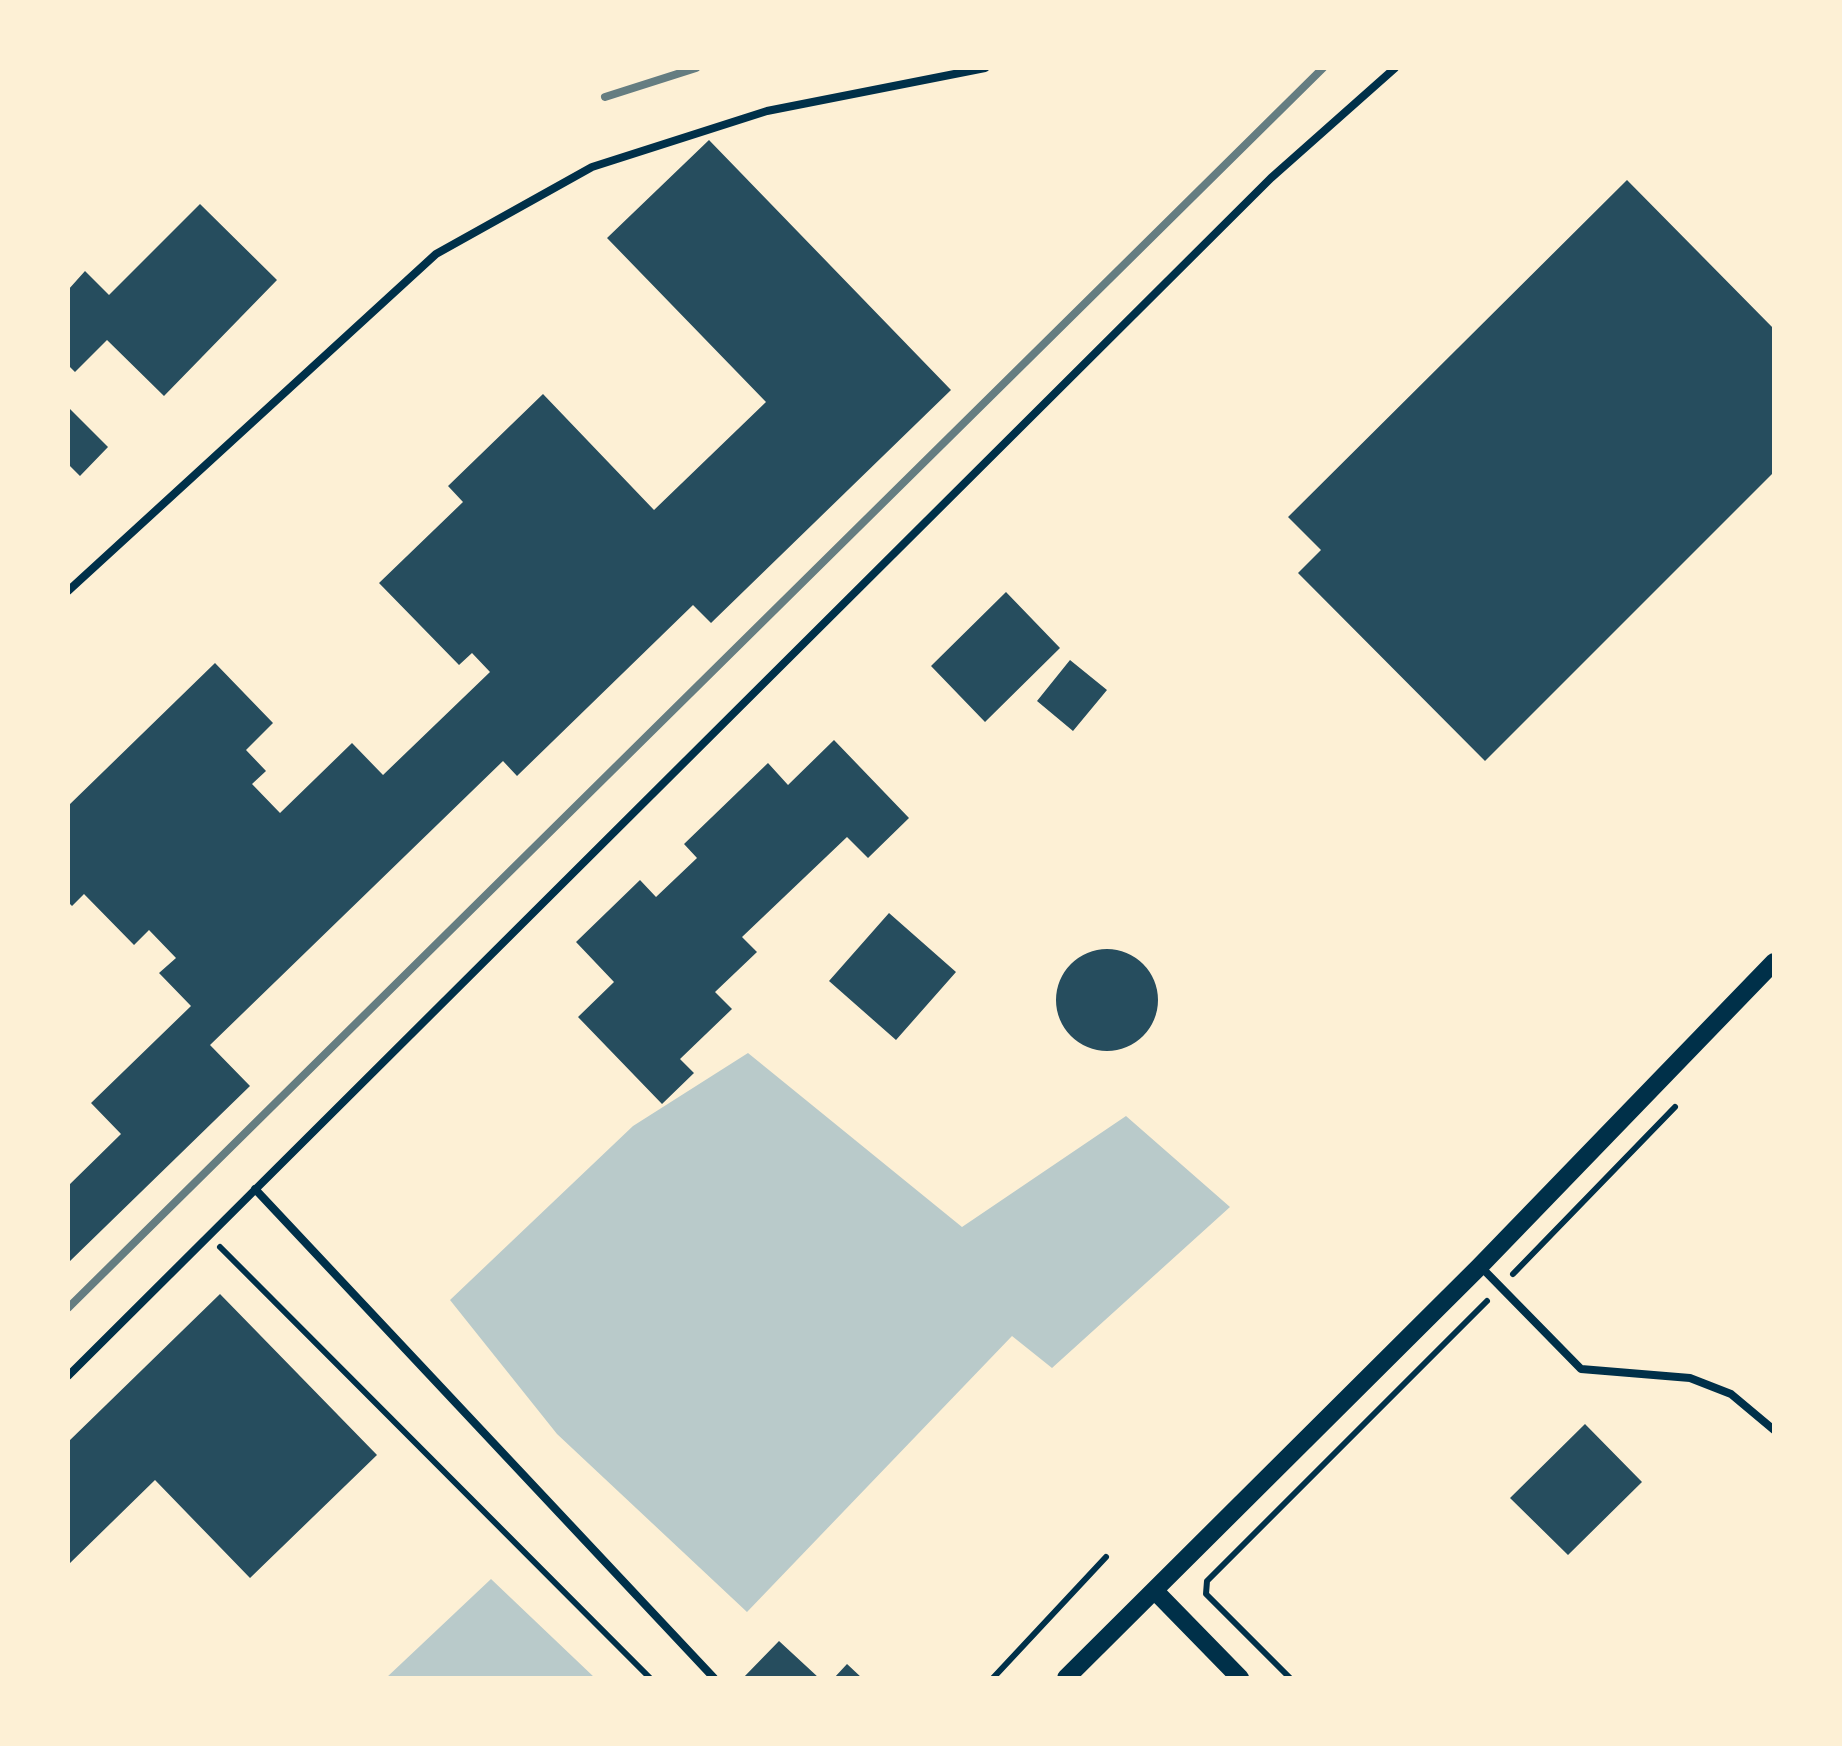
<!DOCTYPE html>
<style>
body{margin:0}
#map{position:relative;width:1842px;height:1746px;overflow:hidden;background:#fdf0d5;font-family:"Alegreya Sans",sans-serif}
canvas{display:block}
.frame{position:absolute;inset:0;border:70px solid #fdf0d5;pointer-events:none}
</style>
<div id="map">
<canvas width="1842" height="1746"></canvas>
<div class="frame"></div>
</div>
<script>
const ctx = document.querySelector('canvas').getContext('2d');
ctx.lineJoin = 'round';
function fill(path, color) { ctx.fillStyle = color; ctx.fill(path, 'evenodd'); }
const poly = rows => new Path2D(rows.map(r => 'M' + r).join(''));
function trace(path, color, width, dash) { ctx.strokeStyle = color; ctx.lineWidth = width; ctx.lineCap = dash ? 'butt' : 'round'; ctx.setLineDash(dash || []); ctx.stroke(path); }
const green = poly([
 [748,1053,962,1227,1126,1116,1230,1207,1052,1368,1012,1336,747,1612,557,1434,450,1300,633,1126],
 [491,1579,595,1678,386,1678]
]);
const building = poly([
 [709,140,951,390,711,623,693,605,517,776,503,761,210,1045,250,1086,68,1263,68,1186,121,1134,91,1103,191,1006,159,973,176,958,149,930,134,945,84,894,72,906,68,902,68,806,215,663,273,723,246,750,266,771,252,784,280,813,352,743,383,775,490,672,472,653,459,665,379,583,463,502,448,486,543,394,654,510,766,402,607,238],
 [1627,180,1774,329,1774,472,1485,761,1298,573,1321,550,1288,517],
 [200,204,277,280,164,396,107,340,75,372,68,365,68,290,85,271,109,295],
 [68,407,108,447,80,476,68,464],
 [1006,592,1060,648,985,722,931,666],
 [1070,660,1107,690,1073,731,1037,701],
 [834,740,909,818,868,858,847,837,742,937,757,952,715,992,732,1009,680,1059,694,1073,662,1104,578,1017,614,982,576,942,640,880,656,897,697,858,684,844,768,763,788,785],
 [889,913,956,972,896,1040,829,981],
 '1056 1000a51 51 0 1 1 102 0a51 51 0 1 1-102 0Z',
 [220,1294,377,1455,250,1578,155,1480,68,1565,68,1442],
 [1585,1424,1642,1482,1568,1555,1510,1498],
 [779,1641,819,1678,743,1678],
 [847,1664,862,1678,834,1678]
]);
const path = poly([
 [220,1247,650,1678],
 [1513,1274,1675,1107],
 [993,1678,1106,1557],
 [1290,1678,1206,1594,1207,1581,1487,1301]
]);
const service = poly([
 [68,591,436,254,592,167,767,111,985,68],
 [255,1189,714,1678],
 [1480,1266,1581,1369,1690,1378,1731,1394,1774,1430],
 [68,1376,1271,178,1395,68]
]);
const tertiary = poly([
 [1156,1592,1240,1678],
 [1066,1678,1480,1266,1774,962]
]);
const rail = poly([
 [605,97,696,68],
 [68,1308,1323,68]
]);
fill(green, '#b9caca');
fill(building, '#264d5e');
trace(path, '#003049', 6);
trace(service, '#003049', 8);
trace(tertiary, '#003049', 18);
trace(rail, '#657d81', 8);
</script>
